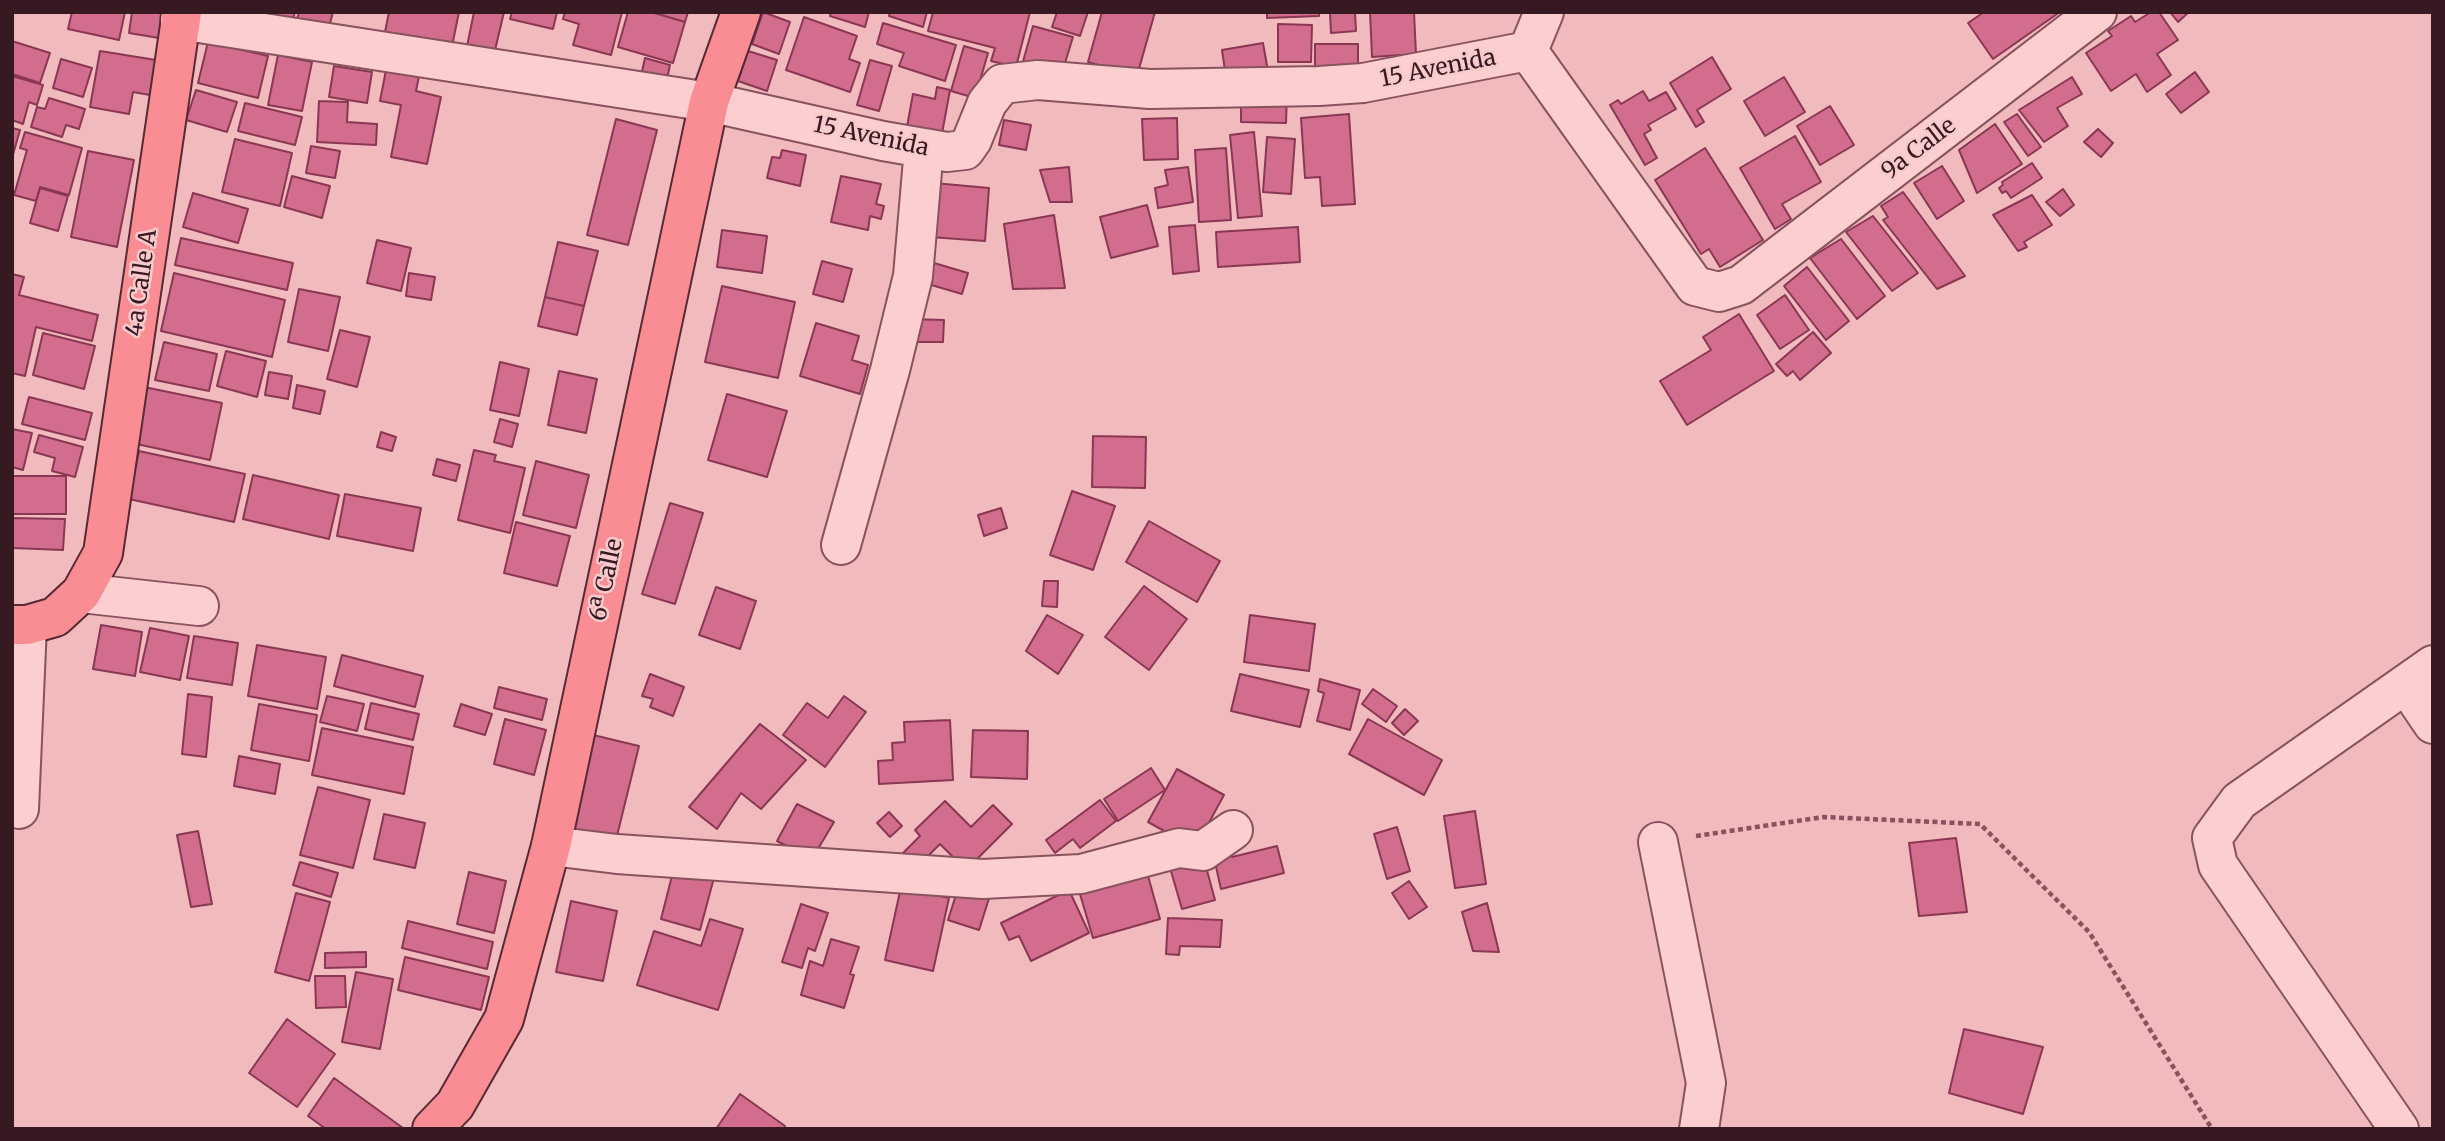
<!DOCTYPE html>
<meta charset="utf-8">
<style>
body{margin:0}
#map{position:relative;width:2445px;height:1141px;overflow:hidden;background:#f1babc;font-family:Merriweather,serif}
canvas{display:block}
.frame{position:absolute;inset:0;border:14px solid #371a21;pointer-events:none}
</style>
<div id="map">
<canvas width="2445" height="1141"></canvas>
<div class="frame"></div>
</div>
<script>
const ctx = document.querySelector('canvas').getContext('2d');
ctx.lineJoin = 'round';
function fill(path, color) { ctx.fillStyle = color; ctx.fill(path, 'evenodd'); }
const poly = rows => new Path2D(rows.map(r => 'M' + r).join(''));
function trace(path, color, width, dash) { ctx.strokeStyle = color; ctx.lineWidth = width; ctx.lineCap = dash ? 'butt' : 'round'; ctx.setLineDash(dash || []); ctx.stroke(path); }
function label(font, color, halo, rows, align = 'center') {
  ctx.font = font + ' Merriweather,serif'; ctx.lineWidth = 5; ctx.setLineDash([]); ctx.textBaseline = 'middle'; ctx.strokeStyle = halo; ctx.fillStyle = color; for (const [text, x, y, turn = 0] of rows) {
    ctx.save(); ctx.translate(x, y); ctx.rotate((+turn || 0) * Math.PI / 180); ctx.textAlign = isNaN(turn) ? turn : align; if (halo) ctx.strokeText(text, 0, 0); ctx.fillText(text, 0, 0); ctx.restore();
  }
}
const building = poly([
 [72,12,125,12,119,40,68,29,72,12],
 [132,12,163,12,159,38,129,33,132,12],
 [265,12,295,12,293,19,265,12],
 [299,12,333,12,328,31,296,23,299,12],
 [389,12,459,12,451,51,384,37,389,12],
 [474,12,504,12,492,63,465,56,474,12],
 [512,12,557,12,553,29,510,19,512,12],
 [565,12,622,12,611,55,573,45,579,24,563,19,565,12],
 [628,12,651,12,685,22,673,63,618,47,628,12],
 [651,12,688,12,685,22,651,12],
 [763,12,790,22,779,54,752,44,763,12],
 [831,12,869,12,865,27,830,16,831,12],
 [890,12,927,12,923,27,889,16,890,12],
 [933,12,1030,12,1016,67,991,61,995,48,928,31,933,12],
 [1057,12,1088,12,1080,36,1052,27,1057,12],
 [1102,12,1155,12,1137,76,1088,62,1102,12],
 [1267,12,1319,12,1319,16,1267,18,1267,12],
 [1330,12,1355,12,1356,31,1331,33,1330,12],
 [1370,12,1414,12,1416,54,1372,57,1370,12],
 [1984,12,2056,12,2057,14,1993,59,1968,23,1984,12],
 [2151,12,2159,12,2178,40,2157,54,2171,75,2147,92,2136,74,2111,91,2086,53,2112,36,2108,31,2131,16,2135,22,2151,12],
 [2170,12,2189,12,2178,22,2170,12],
 [804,17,857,36,849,59,860,63,850,92,786,70,804,17],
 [883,23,956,45,945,81,899,66,904,53,877,44,883,23],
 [1278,24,1312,25,1311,62,1278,62,1278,24],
 [1033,26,1073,37,1061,76,1022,65,1033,26],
 [12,41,50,53,40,83,12,74,12,41],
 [208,42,268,56,258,98,198,83,208,42],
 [1263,43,1269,77,1227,84,1222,50,1263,43],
 [1315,44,1358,44,1358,77,1315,76,1315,44],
 [964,46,988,53,975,98,951,91,964,46],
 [100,51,156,60,150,95,133,92,129,114,90,107,100,51],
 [748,51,777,60,767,91,738,81,748,51],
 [278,55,312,62,302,111,268,105,278,55],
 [1712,57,1731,89,1697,110,1704,122,1696,127,1670,83,1712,57],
 [645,58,670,65,664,92,639,85,645,58],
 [61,59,92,68,83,97,53,88,61,59],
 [870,60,892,66,879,111,857,105,870,60],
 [334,66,372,72,367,103,329,97,334,66],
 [386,70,419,76,416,91,441,97,427,164,391,157,401,105,380,101,386,70],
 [2195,72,2209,92,2181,113,2166,94,2195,72],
 [12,76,43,85,37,105,29,102,23,124,12,120,12,76],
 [1784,77,1805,112,1765,136,1744,101,1784,77],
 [2072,77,2082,94,2057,108,2068,126,2044,142,2019,110,2072,77],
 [937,87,950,90,941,139,906,132,913,94,935,99,937,87],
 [196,90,237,102,227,132,186,120,196,90],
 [1643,91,1649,101,1666,92,1676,109,1648,125,1651,130,1644,134,1657,158,1645,165,1610,105,1618,100,1621,104,1643,91],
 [1241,92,1287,93,1286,123,1241,122,1241,92],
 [49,98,85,109,79,129,66,125,62,137,31,127,37,107,45,109,49,98],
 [319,101,348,102,347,122,377,124,376,145,317,142,319,101],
 [245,103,302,117,295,145,238,131,245,103],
 [1830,106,1854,145,1820,165,1797,126,1830,106],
 [1349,114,1355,204,1322,206,1320,177,1305,178,1301,118,1349,114],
 [2017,114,2041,147,2028,156,2004,122,2017,114],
 [1177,118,1178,159,1144,160,1142,119,1177,118],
 [616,119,657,130,628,245,587,235,616,119],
 [1004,120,1031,125,1026,150,999,145,1004,120],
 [1995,124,2022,164,1977,193,1959,150,1995,124],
 [12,128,20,130,12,158,12,128],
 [2098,129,2113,143,2101,157,2084,142,2098,129],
 [25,132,82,148,69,195,40,187,36,201,14,195,27,150,20,148,25,132],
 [1254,132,1262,216,1238,218,1230,135,1254,132],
 [1795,136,1821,182,1782,204,1791,219,1775,229,1740,168,1795,136],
 [1267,137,1295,139,1291,194,1263,192,1267,137],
 [235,139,292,153,280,206,222,192,235,139],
 [311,146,340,151,335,178,306,173,311,146],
 [1226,148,1231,220,1199,222,1195,150,1226,148],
 [1705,148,1763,240,1720,267,1709,249,1701,254,1655,180,1705,148],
 [782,150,806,155,800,186,767,178,772,157,780,158,782,150],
 [88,151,134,160,117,247,71,237,88,151],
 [2032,163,2042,178,2011,198,2006,191,2002,193,1999,188,2003,185,2002,182,2032,163],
 [1942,166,1964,201,1937,219,1914,183,1942,166],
 [1069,167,1072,202,1050,202,1040,170,1069,167],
 [1188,167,1193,202,1158,208,1155,188,1168,185,1165,170,1188,167],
 [292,176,330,186,322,218,284,207,292,176],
 [841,176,881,184,876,204,884,206,881,219,870,216,868,230,831,222,841,176],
 [934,183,989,188,985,241,930,237,934,183],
 [40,188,68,196,58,231,30,223,40,188],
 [2063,189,2074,205,2060,216,2046,202,2063,189],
 [1903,192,1965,276,1937,289,1883,220,1888,217,1881,206,1903,192],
 [193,193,248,209,238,243,183,227,193,193],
 [2032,195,2052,225,2024,242,2027,247,2018,251,1993,215,2032,195],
 [1147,205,1158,246,1111,258,1100,217,1147,205],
 [1054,215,1065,288,1013,289,1004,224,1054,215],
 [1873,216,1918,273,1892,291,1846,232,1873,216],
 [1195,225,1199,271,1173,274,1169,227,1195,225],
 [1298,227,1300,262,1218,267,1216,232,1298,227],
 [722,230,767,236,762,273,717,267,722,230],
 [181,238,293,263,287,290,175,265,181,238],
 [1841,239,1885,296,1857,319,1810,258,1841,239],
 [377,240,411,248,401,291,367,283,377,240],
 [558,242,598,251,584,306,545,297,558,242],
 [822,261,852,269,843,302,813,294,822,261],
 [934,263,968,273,962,294,928,284,934,263],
 [1807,267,1849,321,1826,340,1784,286,1807,267],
 [174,273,285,300,272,357,161,331,174,273],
 [409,273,435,277,431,300,406,296,409,273],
 [12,274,24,277,19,295,98,315,92,341,36,327,25,376,12,373,12,274],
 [722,286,795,302,778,378,705,362,722,286],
 [299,289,340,297,328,351,288,342,299,289],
 [1785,295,1809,330,1780,349,1757,315,1785,295],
 [545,297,584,306,577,335,538,326,545,297],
 [1739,314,1774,371,1687,425,1660,381,1711,350,1703,337,1739,314],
 [909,319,944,320,943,342,908,342,909,319],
 [816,323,859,336,852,360,868,365,860,394,800,376,816,323],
 [340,330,370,337,357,387,327,379,340,330],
 [1813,332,1831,353,1800,380,1793,371,1787,376,1776,364,1813,332],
 [43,333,95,346,84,389,33,375,43,333],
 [164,342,217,354,209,391,155,380,164,342],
 [226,351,266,361,257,397,217,386,226,351],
 [500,362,529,369,519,416,490,410,500,362],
 [559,371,597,379,586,433,548,425,559,371],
 [269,372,292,376,288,399,265,395,269,372],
 [297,385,325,391,320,414,293,408,297,385],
 [144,387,222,403,210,460,132,443,144,387],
 [727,394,787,411,767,477,708,460,727,394],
 [29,397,92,413,85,440,22,424,29,397],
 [500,419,518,424,512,447,494,442,500,419],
 [12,429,32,433,23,470,12,467,12,429],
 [381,432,396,437,392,451,377,447,381,432],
 [39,435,83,447,75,477,52,471,55,458,34,452,39,435],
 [1093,436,1146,437,1145,488,1092,487,1093,436],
 [474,450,496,455,494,461,525,468,510,533,458,520,474,450],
 [139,451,245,474,234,522,129,499,139,451],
 [437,459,460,465,456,481,433,475,437,459],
 [536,461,589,475,576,528,523,515,536,461],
 [253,475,339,495,329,539,243,519,253,475],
 [12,476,66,476,66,514,12,514,12,476],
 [1072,491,1115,506,1093,570,1050,555,1072,491],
 [345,494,421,508,413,551,337,536,345,494],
 [670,503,703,513,675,604,642,594,670,503],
 [1001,508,1007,528,984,536,978,515,1001,508],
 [12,518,65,519,63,550,12,548,12,518],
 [1149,521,1220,561,1197,602,1126,562,1149,521],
 [516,522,570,536,557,586,504,573,516,522],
 [1044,581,1058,581,1057,607,1042,606,1044,581],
 [1144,586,1187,619,1149,670,1105,637,1144,586],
 [716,587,756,601,740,649,699,635,716,587],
 [1047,615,1083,635,1058,674,1026,651,1047,615],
 [1250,615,1315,624,1309,671,1244,662,1250,615],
 [101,625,142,632,135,676,93,669,101,625],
 [150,628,189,636,180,680,140,672,150,628],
 [194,636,238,643,232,685,187,678,194,636],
 [257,645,326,657,317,709,248,696,257,645],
 [342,655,423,676,415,707,334,686,342,655],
 [650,674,684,687,673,716,650,707,653,699,642,696,650,674],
 [1240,674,1309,690,1300,727,1231,711,1240,674],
 [1320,679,1360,690,1350,730,1317,721,1324,693,1318,691,1320,679],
 [499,687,547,699,542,720,494,708,499,687],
 [1373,689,1397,706,1386,722,1362,704,1373,689],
 [188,694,212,697,206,757,182,754,188,694],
 [327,696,364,704,357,731,320,722,327,696],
 [844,696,866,712,825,767,783,735,807,703,828,718,844,696],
 [371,703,419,714,413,740,365,729,371,703],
 [259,704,317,715,309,761,251,750,259,704],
 [461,704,492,714,485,735,454,726,461,704],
 [1405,709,1418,721,1404,735,1392,723,1405,709],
 [505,719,546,730,534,775,494,764,505,719],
 [1368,719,1442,760,1424,795,1349,754,1368,719],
 [950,720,953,780,879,784,878,761,893,760,892,743,905,742,904,722,950,720],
 [760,724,806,760,761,809,741,793,717,829,689,807,760,724],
 [322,728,413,747,404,794,312,775,322,728],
 [973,730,1028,731,1027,779,971,777,973,730],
 [589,734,639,746,615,844,565,832,589,734],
 [239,756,280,764,275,794,234,786,239,756],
 [1151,768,1165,790,1118,821,1104,799,1151,768],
 [1177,769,1224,795,1195,848,1148,822,1177,769],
 [318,787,370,800,353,868,300,855,318,787],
 [1100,800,1116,821,1080,848,1073,839,1055,853,1046,840,1100,800],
 [945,801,971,827,993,805,1012,824,966,870,940,844,914,870,900,856,920,836,915,830,945,801],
 [797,804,834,822,812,859,777,841,797,804],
 [1475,811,1486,884,1455,888,1444,816,1475,811],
 [889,812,902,826,890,837,877,823,889,812],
 [384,814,425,823,415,868,374,859,384,814],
 [1397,827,1410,871,1387,879,1374,834,1397,827],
 [198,831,212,904,191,907,177,835,198,831],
 [1956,838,1967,912,1919,916,1909,843,1956,838],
 [1229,844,1232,857,1277,846,1284,873,1221,889,1212,849,1229,844],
 [1202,852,1215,900,1182,909,1168,861,1202,852],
 [300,862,338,873,331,897,293,885,300,862],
 [675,864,715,874,700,930,661,919,675,864],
 [1145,865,1160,919,1093,938,1077,884,1145,865],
 [469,872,506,881,494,933,457,924,469,872],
 [961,879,992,889,979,930,948,920,961,879],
 [1409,881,1427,907,1409,919,1392,893,1409,881],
 [901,887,949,898,933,971,885,960,901,887],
 [1069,890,1089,933,1031,961,1019,936,1009,940,1001,923,1069,890],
 [296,893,330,902,309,981,275,972,296,893],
 [571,901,617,911,603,981,556,972,571,901],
 [1487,903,1499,952,1473,951,1462,912,1487,903],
 [801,904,828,913,815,951,808,948,802,968,782,962,801,904],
 [1168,918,1222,920,1220,947,1180,946,1179,955,1166,954,1168,918],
 [710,919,743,929,718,1010,637,985,654,931,701,946,710,919],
 [408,921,493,942,487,969,402,948,408,921],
 [831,939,859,947,850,974,854,975,844,1008,801,995,810,961,823,966,831,939],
 [366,952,366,967,325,968,325,953,366,952],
 [405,957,489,977,481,1010,398,990,405,957],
 [356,972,393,979,380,1049,342,1042,356,972],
 [315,976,345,976,346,1007,316,1008,315,976],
 [287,1019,335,1054,297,1107,249,1073,287,1019],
 [1964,1029,2043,1047,2023,1114,1949,1093,1964,1029],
 [334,1078,403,1128,402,1129,326,1129,308,1116,334,1078],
 [740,1094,785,1126,784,1129,716,1129,740,1094]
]);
const path = poly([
 [1696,836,1824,817,1980,824,2089,932,2212,1129]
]);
const minor = poly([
 [180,20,709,102,883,141,947,152,965,150,972,140,987,103,1002,84,1038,80,1150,89,1319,86,1363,83,1528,51],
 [1528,51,1695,286,1719,292,1741,285,2097,12],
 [1528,51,1544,12],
 [841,545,890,370,913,276,924,148],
 [81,593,199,606],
 [2406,684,2433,724],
 [19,809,27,625],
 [1658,842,1706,1083,1699,1129],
 [551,846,617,854,983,879,1081,874,1179,848,1203,851,1233,830],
 [2399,1129,2218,865,2212,838,2239,801,2433,665]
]);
const major = poly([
 [12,625,27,625,55,617,81,593,103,553,182,12],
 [432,1129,455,1105,504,1019,551,846,709,102,741,12]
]);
const streetNames = [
 ["15 Avenida",1438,69,-11],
 ["15 Avenida",871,137,12],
 ["9a Calle",1919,149,-37],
 ["4a Calle A",142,283,-82],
 ["6ª Calle",607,580,-78]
];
fill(building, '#d36d8e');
trace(building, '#8a3754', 2);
trace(minor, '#89535e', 42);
trace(major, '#562935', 42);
trace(path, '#89535e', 4.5, [5, 3.5]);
trace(minor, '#fccecf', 38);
trace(major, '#f98d93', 38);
label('23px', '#371a21', '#f8cacc', streetNames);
</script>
